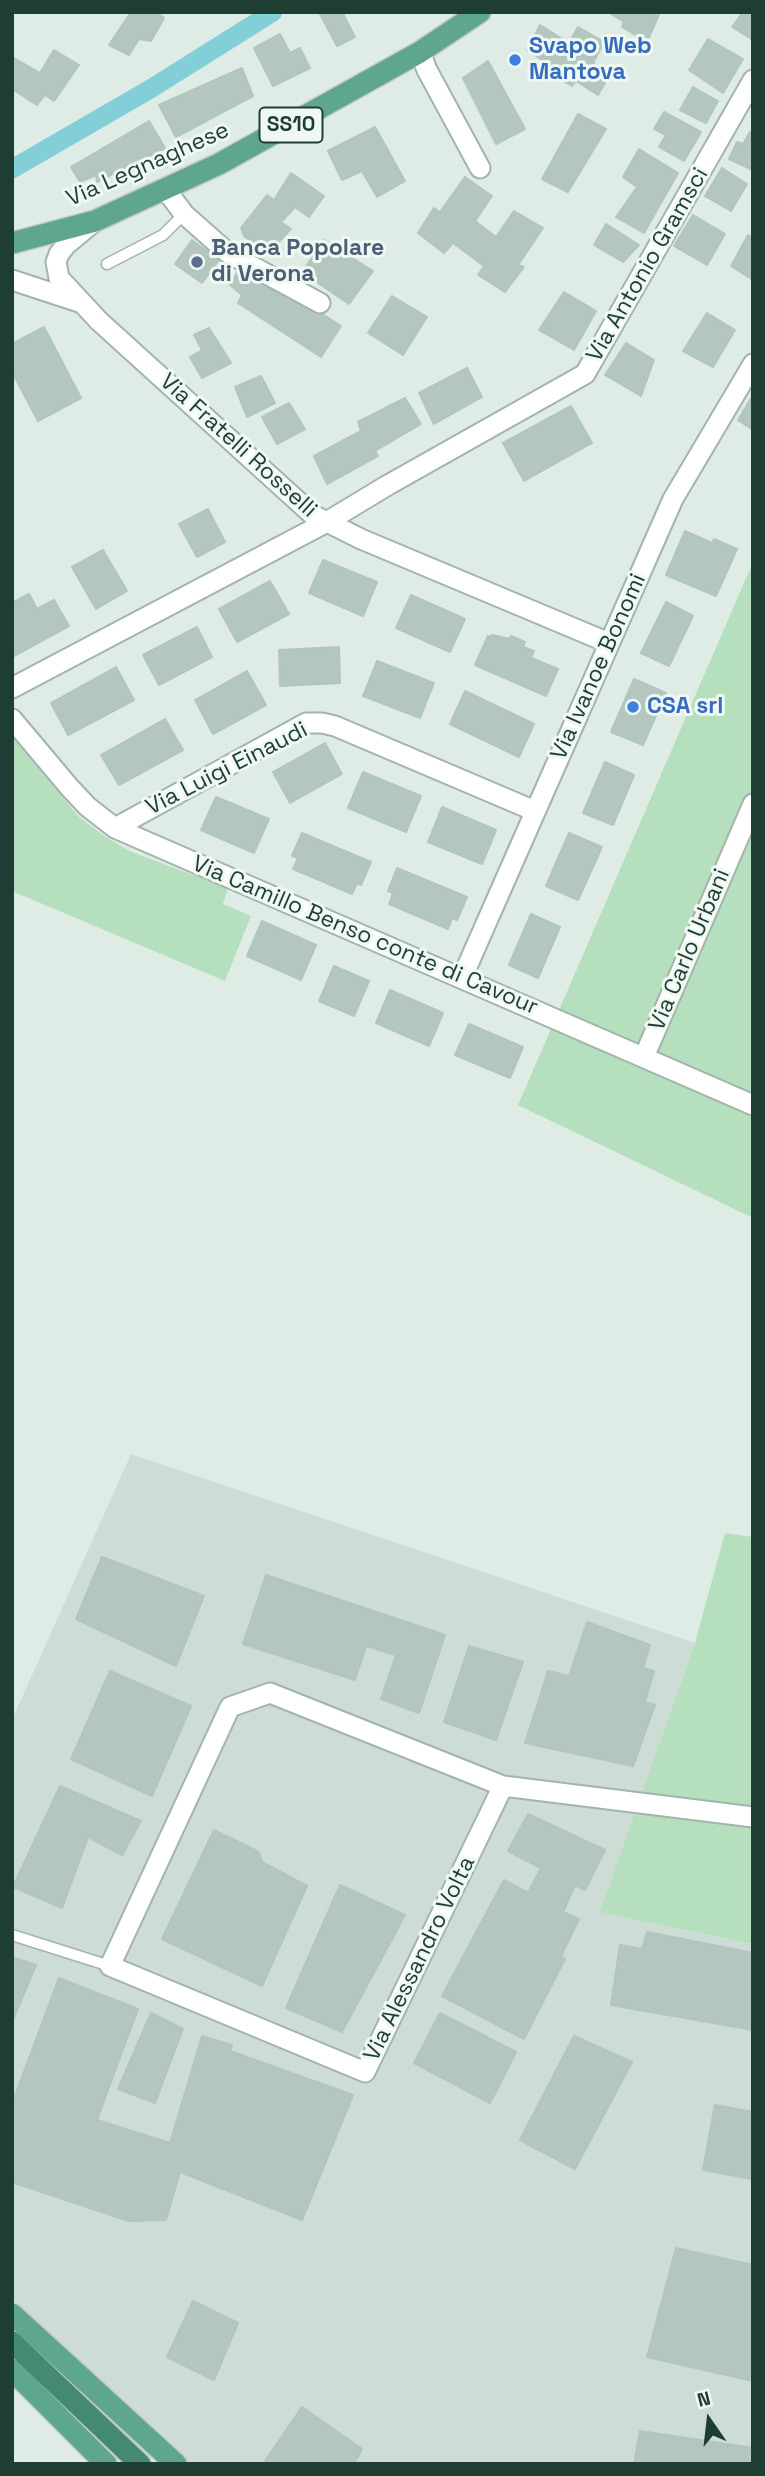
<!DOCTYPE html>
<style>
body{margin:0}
#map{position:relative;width:765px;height:2476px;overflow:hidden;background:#dfece5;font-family:"Space Grotesk",sans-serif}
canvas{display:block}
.frame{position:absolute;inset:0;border:14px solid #1f3e33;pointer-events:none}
.north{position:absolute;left:674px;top:2385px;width:70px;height:70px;-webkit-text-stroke:5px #f0f8f3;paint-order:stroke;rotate:346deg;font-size:19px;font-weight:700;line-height:28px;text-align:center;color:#1f3e33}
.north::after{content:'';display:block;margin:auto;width:24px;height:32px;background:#1f3e33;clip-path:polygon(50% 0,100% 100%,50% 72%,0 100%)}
</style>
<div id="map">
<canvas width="765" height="2476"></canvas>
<div class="frame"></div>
<div class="north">N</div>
</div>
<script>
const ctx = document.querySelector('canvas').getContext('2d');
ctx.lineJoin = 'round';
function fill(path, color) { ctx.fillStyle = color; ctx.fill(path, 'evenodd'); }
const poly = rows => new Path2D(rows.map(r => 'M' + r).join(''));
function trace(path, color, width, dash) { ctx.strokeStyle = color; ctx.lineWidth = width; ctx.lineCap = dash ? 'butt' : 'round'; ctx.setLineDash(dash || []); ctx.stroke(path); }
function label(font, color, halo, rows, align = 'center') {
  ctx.font = font + ' "Space Grotesk",sans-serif'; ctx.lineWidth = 6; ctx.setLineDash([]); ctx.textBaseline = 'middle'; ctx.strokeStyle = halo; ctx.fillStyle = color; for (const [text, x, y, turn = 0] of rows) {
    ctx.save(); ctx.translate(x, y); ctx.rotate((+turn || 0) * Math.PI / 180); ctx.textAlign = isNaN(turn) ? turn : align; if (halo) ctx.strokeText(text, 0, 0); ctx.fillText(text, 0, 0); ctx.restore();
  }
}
const built = poly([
 [131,1454,695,1643,601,1912,753,1944,753,2464,190,2464,12,2299,12,1720]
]);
const green = poly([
 [753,562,753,1218,518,1105],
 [12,737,80,818,103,835,129,851,228,888,223,904,251,916,225,981,12,891],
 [725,1533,753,1537,753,1944,600,1912,695,1643]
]);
const canal = poly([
 [12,169,152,88,273,12]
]);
const building = poly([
 [131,12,156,12,164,18,151,41,139,39,129,55,109,45,131,12],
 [319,12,342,12,355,37,337,46,319,12],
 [608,12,660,12,647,42,622,27,624,22,608,12],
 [743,12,753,12,753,40,732,27,743,12],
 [540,25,569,43,578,27,604,42,593,63,610,74,598,95,576,81,572,86,542,68,545,62,527,50,540,25],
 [280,34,290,53,300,48,310,68,273,86,254,48,280,34],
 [708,39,743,59,723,93,689,70,708,39],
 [54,50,79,65,54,101,45,95,37,105,12,89,12,57,40,73,54,50],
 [488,61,525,129,496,144,463,78,488,61],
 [242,68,253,96,176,137,159,105,242,68],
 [693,87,718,101,706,123,680,110,693,87],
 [664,112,701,132,684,161,659,147,666,135,654,129,664,112],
 [578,114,606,129,568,192,542,179,578,114],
 [149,121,165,148,97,182,96,175,80,182,71,167,149,121],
 [375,127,405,181,377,197,362,171,342,180,328,151,375,127],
 [750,132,753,134,753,170,729,159,737,142,743,144,750,132],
 [639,149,678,173,644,233,616,217,637,187,623,177,639,149],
 [722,168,747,184,731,211,705,196,722,168],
 [291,173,324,196,309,217,295,207,281,222,291,229,268,253,244,236,241,228,267,195,274,200,291,173],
 [465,177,492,196,475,221,496,237,514,211,543,228,518,265,524,267,505,292,478,275,484,266,453,243,444,253,418,233,434,208,440,212,465,177],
 [693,215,725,234,707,265,674,246,693,215],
 [606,224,639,245,623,262,594,245,606,224],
 [748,235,753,238,753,280,731,266,748,235],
 [192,240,219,260,202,283,175,264,192,240],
 [324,240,373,271,349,304,302,272,324,240],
 [243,263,341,326,321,357,238,303,242,295,230,285,243,263],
 [564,292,596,311,574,350,539,330,564,292],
 [392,296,427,317,403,355,368,333,392,296],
 [707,313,735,330,713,367,683,351,707,313],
 [44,327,81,398,38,421,12,372,12,344,44,327],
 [209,328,231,363,202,378,190,357,202,350,194,335,209,328],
 [626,343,654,360,641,396,605,375,626,343],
 [467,368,482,397,434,424,419,393,467,368],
 [261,376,275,403,247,417,235,387,261,376],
 [753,395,753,430,738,420,753,395],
 [405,398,421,424,375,451,378,456,327,484,314,456,361,431,358,422,405,398],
 [289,403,305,429,277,444,262,417,289,403],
 [571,406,592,443,524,481,503,443,571,406],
 [208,509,225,542,197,557,179,524,208,509],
 [685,531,712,543,714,539,737,549,716,596,666,575,685,531],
 [103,550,127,591,96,609,72,567,103,550],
 [323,560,377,582,363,616,309,593,323,560],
 [270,581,289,614,237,642,219,609,270,581],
 [29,594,37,609,54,600,69,626,12,657,12,603,29,594],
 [411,595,465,619,450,652,396,628,411,595],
 [666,602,693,616,669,666,641,653,666,602],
 [197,627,212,657,159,685,143,655,197,627],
 [492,635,510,639,511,636,525,642,523,647,534,651,531,658,558,669,546,696,475,665,488,636,491,637,492,635],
 [339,647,340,683,280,686,279,650,339,647],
 [377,661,434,683,420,718,363,696,377,661],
 [116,667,134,700,68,735,51,703,116,667],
 [247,671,266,705,213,734,195,700,247,671],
 [634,679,666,693,643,745,611,732,634,679],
 [465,691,534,724,519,757,450,724,465,691],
 [165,719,183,750,119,785,101,755,165,719],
 [325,743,342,774,290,803,273,772,325,743],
 [605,762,634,775,613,825,583,813,605,762],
 [363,772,421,796,406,832,348,808,363,772],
 [216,797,269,819,254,853,201,830,216,797],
 [442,807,496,830,482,864,428,842,442,807],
 [302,833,371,862,361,885,357,883,352,894,293,869,298,858,292,856,302,833],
 [569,833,602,847,578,900,546,886,569,833],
 [397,868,467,897,457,920,452,918,448,929,389,904,393,893,388,891,397,868],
 [531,914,560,927,538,978,509,965,531,914],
 [262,921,316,945,301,980,247,956,262,921],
 [334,966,369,981,354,1016,319,1001,334,966],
 [390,990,443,1013,429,1046,376,1023,390,990],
 [469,1024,523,1047,510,1078,455,1055,469,1024],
 [102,1557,204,1596,176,1666,76,1619,102,1557],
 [266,1575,445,1635,419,1713,381,1699,396,1655,366,1646,355,1680,243,1644,266,1575],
 [587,1622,650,1645,643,1668,654,1671,645,1702,655,1705,633,1766,525,1743,548,1671,569,1676,587,1622],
 [469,1646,523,1662,496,1740,444,1722,469,1646],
 [110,1671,191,1706,152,1796,71,1759,110,1671],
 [60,1786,141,1821,122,1855,88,1837,62,1908,13,1887,60,1786],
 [528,1814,605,1850,585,1890,575,1885,563,1912,579,1919,561,1956,565,1959,524,2039,442,1996,504,1880,528,1893,541,1868,508,1851,528,1814],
 [214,1830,259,1852,262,1862,307,1886,262,1986,162,1939,214,1830],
 [340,1885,405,1915,342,2032,286,2008,340,1885],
 [647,1932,753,1953,753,2030,611,2005,620,1945,642,1949,647,1932],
 [12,1957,36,1965,12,2022,12,1957],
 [59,1978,138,2009,97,2120,170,2143,202,2036,232,2045,230,2051,353,2095,302,2220,180,2172,166,2220,129,2221,12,2182,12,2104,59,1978],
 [151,2013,183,2029,155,2103,118,2089,151,2013],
 [440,2013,516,2052,490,2103,414,2063,440,2013],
 [574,2036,632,2062,575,2169,520,2140,574,2036],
 [715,2105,753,2112,753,2179,703,2170,715,2105],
 [676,2248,753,2265,753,2381,647,2357,676,2248],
 [193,2301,238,2323,214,2380,167,2357,193,2301],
 [302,2407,362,2449,354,2464,263,2464,302,2407],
 [640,2431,753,2448,753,2464,634,2464,640,2431]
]);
const service = poly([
 [107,264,163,235,184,214],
 [12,1935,110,1966]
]);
const minor = poly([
 [420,52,427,70,480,168],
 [166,190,184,214,228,253,320,303],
 [95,221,66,245,59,254,56,262,59,278,99,321,313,515,361,539,609,643],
 [12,280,79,302],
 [12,688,325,523,388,485,585,374,753,80],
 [12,719,70,788,88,807,115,828,753,1105],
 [115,828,306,723,322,723,335,726,535,811],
 [462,978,673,499,753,364],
 [644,1057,753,804],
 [503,1786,365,2072,110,1966,230,1707,270,1693,503,1786,753,1817]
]);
const primary = poly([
 [12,243,95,221,219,164,420,52,480,12],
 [12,2314,176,2464],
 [12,2370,106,2464]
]);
const trunk = poly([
 [12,2342,140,2464]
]);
const markers = [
 [515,60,7,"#3f7fe0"],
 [197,262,7,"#5c6f8a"],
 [633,707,7,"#3f7fe0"]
];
const shields = [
 [291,125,63]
];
const shieldNames = [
 ["SS10",291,125]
];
const shopNames = [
 ["Svapo Web",529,47],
 ["Mantova",529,73],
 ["CSA srl",647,707]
];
const streetNames = [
 ["Via Legnaghese",148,165,-24],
 ["Via Antonio Gramsci",648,265,-60],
 ["Via Fratelli Rosselli",238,446,42],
 ["Via Ivanoe Bonomi",599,667,-66],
 ["Via Luigi Einaudi",227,769,-27],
 ["Via Camillo Benso conte di Cavour",365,936,23],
 ["Via Carlo Urbani",690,950,-67],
 ["Via Alessandro Volta",420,1959,-64]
];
const serviceNames = [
 ["Banca Popolare",211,249],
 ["di Verona",211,275]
];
fill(built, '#cddcd4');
fill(green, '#b6dfbe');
trace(canal, '#82cfd7', 19);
fill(building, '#b4c7be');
trace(building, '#b1c6bc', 2);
trace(service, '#a2b4ac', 13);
trace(minor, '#a2b4ac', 23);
trace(primary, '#c0c9c6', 24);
trace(trunk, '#c0c9c6', 24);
trace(service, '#fff', 10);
trace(minor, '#fff', 19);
trace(primary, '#5fa68f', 21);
trace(trunk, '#448974', 21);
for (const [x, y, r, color] of markers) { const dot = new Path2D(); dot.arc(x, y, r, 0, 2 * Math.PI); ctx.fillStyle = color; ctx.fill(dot); trace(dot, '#f0f8f3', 2.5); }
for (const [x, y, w] of shields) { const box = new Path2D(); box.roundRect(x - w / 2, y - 17.5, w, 35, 5); ctx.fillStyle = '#f0f8f3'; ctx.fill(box); trace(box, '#1f3e33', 2); }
label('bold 21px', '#1f3e33', null, shieldNames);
label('bold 23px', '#366cbe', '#f0f8f3', shopNames, 'left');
label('23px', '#1f3e33', '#f0f8f3', streetNames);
label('bold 23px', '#4e5e75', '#f0f8f3', serviceNames, 'left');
</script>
